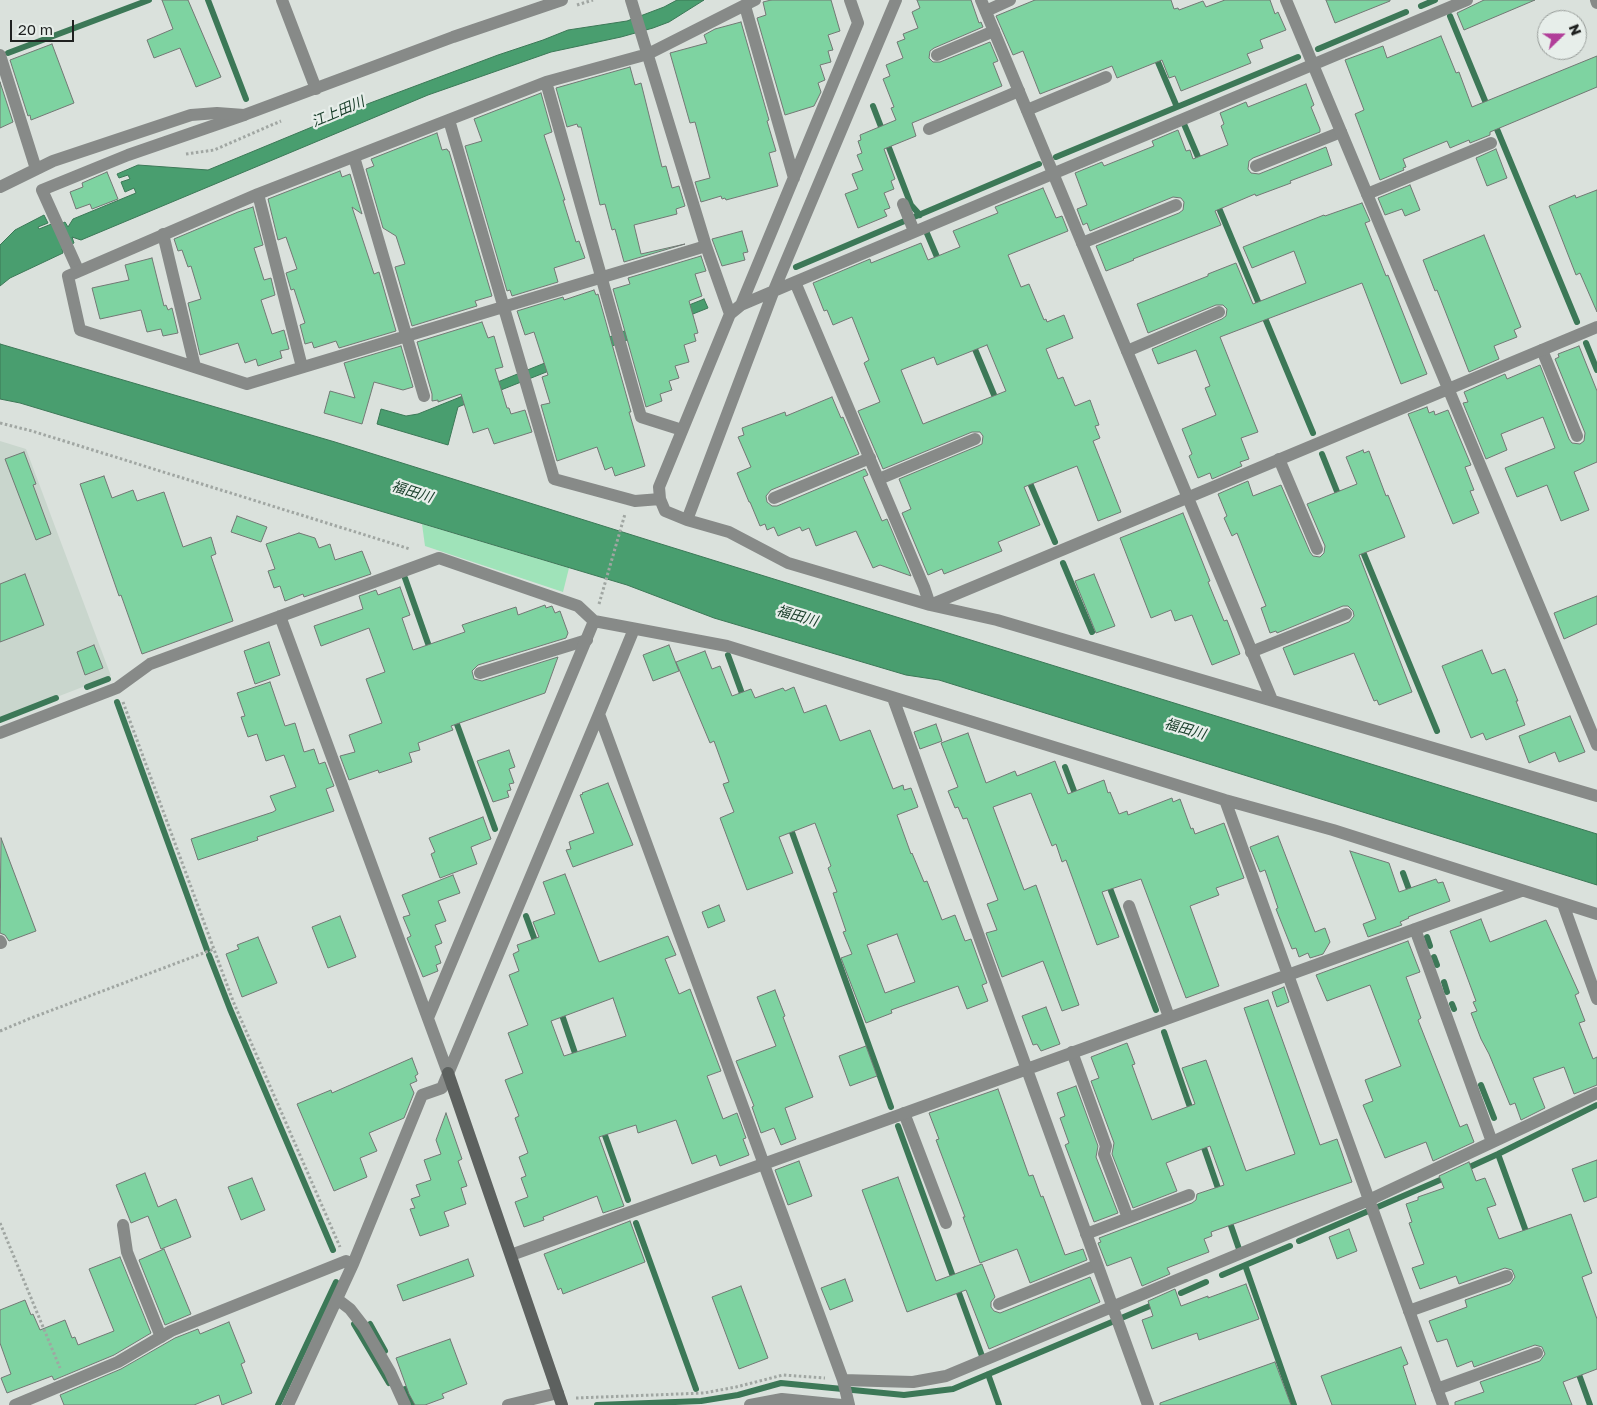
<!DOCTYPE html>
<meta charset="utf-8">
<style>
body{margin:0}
#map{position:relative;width:1597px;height:1405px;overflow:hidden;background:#dae1dc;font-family:"Golos Text",sans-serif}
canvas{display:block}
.north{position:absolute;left:1537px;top:10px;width:50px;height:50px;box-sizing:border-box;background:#e7eeea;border:1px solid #979c99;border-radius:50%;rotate:68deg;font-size:14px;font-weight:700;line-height:20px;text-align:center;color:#1f2120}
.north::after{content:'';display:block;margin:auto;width:18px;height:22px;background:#b13e99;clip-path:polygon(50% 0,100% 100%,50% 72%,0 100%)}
.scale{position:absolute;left:10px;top:20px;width:64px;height:22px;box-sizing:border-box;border:2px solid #1f2120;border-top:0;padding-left:6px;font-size:15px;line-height:18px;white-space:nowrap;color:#1f2120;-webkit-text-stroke:4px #e7eeea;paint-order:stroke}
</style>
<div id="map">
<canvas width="1597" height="1405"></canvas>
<div class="north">N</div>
<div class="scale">20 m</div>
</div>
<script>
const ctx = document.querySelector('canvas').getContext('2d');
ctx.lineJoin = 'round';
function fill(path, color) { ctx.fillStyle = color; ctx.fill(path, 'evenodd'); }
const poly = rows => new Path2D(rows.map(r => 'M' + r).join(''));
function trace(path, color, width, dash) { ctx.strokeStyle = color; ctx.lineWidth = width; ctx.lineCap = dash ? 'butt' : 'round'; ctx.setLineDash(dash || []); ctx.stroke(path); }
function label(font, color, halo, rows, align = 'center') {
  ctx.font = font + ' "Golos Text","Noto Sans JP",sans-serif'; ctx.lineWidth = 4.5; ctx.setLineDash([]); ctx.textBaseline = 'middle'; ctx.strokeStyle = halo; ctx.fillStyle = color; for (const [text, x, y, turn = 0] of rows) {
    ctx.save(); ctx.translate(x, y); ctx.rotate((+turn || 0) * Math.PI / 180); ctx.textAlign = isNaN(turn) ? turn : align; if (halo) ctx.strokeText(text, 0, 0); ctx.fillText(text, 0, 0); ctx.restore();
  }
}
const built = poly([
 [0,441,26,449,111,676,0,719]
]);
const green = poly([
 [422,524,569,568,563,592,425,546]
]);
const water = poly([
 [677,0,704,0,669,22,653,28,621,37,551,52,428,95,81,240,72,237,74,243,62,249,63,253,10,278,0,286,0,245,15,230,44,215,48,223,38,227,39,229,59,221,61,224,65,222,68,227,73,219,136,193,134,188,125,192,121,182,130,179,128,175,119,178,117,174,138,165,208,170,370,103,498,55,543,40,568,30,627,21,664,7,677,0],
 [704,299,708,308,458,407,448,445,377,424,381,409,406,416,418,414,704,299],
 [0,344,335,442,648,540,1597,834,1597,885,939,680,906,675,714,618,627,585,20,403,0,399,0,344]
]);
const stream = poly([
 [208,0,246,99],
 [1421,6,1435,0],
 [1450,16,1488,108],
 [1318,49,1406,12],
 [8,53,149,0],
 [1155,55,1177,107],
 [873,106,911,205,920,215],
 [1494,122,1577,322],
 [1184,124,1201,164],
 [1056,157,1298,57],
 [1216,201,1313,433],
 [926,231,940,264],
 [796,267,1039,164],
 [972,342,997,402],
 [1586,343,1597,370],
 [1322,454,1340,499],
 [1027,476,1055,542],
 [1361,547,1437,731],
 [1063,563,1092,632],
 [405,578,431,652],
 [728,655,744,699],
 [87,687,108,679],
 [117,702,207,950],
 [454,716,495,829],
 [0,720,56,698],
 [1065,767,1077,799],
 [789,824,891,1107],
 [1403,873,1411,895],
 [1108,883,1156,1010],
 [526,916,537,946],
 [1427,937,1430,946],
 [209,955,230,1009,333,1250],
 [1434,957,1437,965],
 [1444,982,1447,992],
 [1452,1004,1454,1009],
 [560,1009,577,1059],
 [1164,1032,1192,1113],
 [1481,1085,1494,1118],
 [898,1126,982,1356],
 [602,1127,628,1200],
 [1202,1142,1220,1194],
 [1498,1154,1528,1237],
 [1463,1170,1498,1154,1597,1105],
 [1228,1217,1239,1249],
 [636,1223,696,1389],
 [1299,1241,1447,1177],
 [1245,1265,1294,1405],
 [1222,1275,1290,1246],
 [1181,1293,1206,1282],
 [354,1324,389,1383],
 [370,1324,385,1351],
 [1577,1369,1590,1405],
 [988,1374,999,1405],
 [405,1389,412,1405],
 [278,1405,336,1282],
 [597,1405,701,1401,738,1395,781,1383,904,1395,953,1389,1157,1303]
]);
const building = poly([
 [162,0,188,0,221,77,196,87,180,48,154,58,147,40,173,29,162,0],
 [771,0,831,0,840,31,828,35,833,50,828,51,831,62,820,65,825,80,818,83,821,92,814,106,785,115,757,18,766,15,763,2,771,0],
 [917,0,971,0,979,23,981,22,983,27,934,48,930,51,929,58,933,62,940,62,990,42,998,61,993,63,1002,86,912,123,916,136,884,149,895,179,891,181,894,189,884,193,890,208,884,210,887,216,858,228,845,194,858,189,852,174,863,170,857,155,862,153,858,141,861,140,860,135,896,120,891,108,894,107,883,79,890,76,886,65,903,58,897,42,905,39,903,34,918,28,912,12,920,8,917,0],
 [1035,0,1171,0,1174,9,1178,8,1179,10,1203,1,1206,7,1225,0,1270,0,1275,14,1278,12,1286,30,1260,40,1263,48,1247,54,1251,63,1181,91,1175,76,1169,78,1162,60,1117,78,1112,66,1040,94,1023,51,1013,55,996,16,1035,0],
 [1326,0,1390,0,1390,1,1335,23,1326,0],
 [1484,0,1535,0,1464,30,1457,13,1484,0],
 [741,22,769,120,767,121,776,151,769,153,778,186,726,200,725,198,722,199,721,196,701,202,695,182,710,178,695,122,690,123,670,53,707,43,704,35,715,29,741,22],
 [1441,36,1456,73,1459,72,1472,107,1597,56,1597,87,1490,132,1490,135,1470,143,1469,140,1450,148,1447,141,1403,159,1406,167,1403,168,1404,170,1380,180,1355,114,1364,110,1345,60,1383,46,1387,58,1441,36],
 [52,44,74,103,31,120,30,115,28,116,10,60,52,44],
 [630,67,635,85,641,83,662,167,666,166,672,188,679,186,685,206,676,209,677,214,634,225,641,254,685,244,624,262,615,229,612,230,605,204,600,205,581,127,578,127,577,124,567,127,556,88,630,67],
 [0,82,13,122,0,128,0,82],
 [1306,84,1314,105,1311,107,1320,129,1320,132,1253,158,1249,161,1248,169,1251,173,1259,174,1326,147,1332,165,1290,181,1291,183,1256,196,1255,194,1215,211,1221,225,1133,259,1134,260,1106,271,1096,246,1179,213,1183,210,1184,202,1181,198,1173,197,1090,231,1087,223,1083,225,1077,209,1087,205,1075,173,1102,162,1104,166,1154,146,1152,141,1178,130,1186,151,1190,150,1193,159,1228,145,1221,126,1224,124,1220,113,1246,102,1248,107,1306,84],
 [541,93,552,132,544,135,565,200,563,200,576,242,579,241,585,258,554,268,558,282,512,296,510,290,507,291,465,146,482,141,474,119,541,93],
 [437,133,442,150,447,149,448,151,449,151,492,296,475,301,477,306,412,326,395,267,405,264,396,236,383,228,366,169,374,166,371,159,437,133],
 [1496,149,1507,178,1487,186,1476,158,1496,149],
 [340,171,342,177,350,174,362,214,352,207,374,274,379,272,396,331,339,348,336,341,314,348,312,342,305,344,300,325,305,323,294,289,291,290,286,273,297,269,286,237,278,240,268,199,340,171],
 [107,172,118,199,92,209,90,204,76,209,70,192,83,187,82,183,107,172],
 [1410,185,1420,210,1405,216,1402,209,1385,215,1378,198,1410,185],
 [1043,188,1056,218,1062,216,1068,231,1008,255,1021,287,1029,284,1044,320,1046,319,1047,322,1064,315,1073,338,1046,349,1058,379,1063,377,1075,406,1090,400,1099,425,1095,426,1100,438,1093,441,1121,512,1098,521,1077,466,1024,487,1040,525,998,542,1002,551,944,574,942,569,928,575,902,513,911,509,899,479,978,446,982,444,983,436,980,432,972,432,883,469,858,411,880,402,864,363,869,360,852,317,833,325,827,310,824,311,813,283,870,259,871,263,921,243,928,260,960,247,953,231,998,213,995,207,1043,188],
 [987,345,1006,391,923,424,901,370,934,357,937,365,987,345],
 [1597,190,1597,312,1580,273,1576,275,1549,206,1575,195,1576,198,1597,190],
 [1362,203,1370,221,1365,223,1386,276,1388,275,1427,374,1401,384,1362,283,1220,337,1258,432,1241,438,1249,459,1240,462,1242,466,1212,479,1210,473,1198,478,1189,456,1192,454,1182,429,1216,415,1205,388,1210,386,1196,350,1158,364,1152,349,1222,319,1226,316,1227,309,1223,305,1216,305,1148,333,1137,304,1208,276,1208,274,1236,263,1253,304,1306,283,1294,251,1252,268,1243,247,1324,215,1325,216,1362,203],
 [253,207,263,245,254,248,264,280,271,278,275,295,261,300,272,334,284,330,289,349,280,351,282,358,258,366,256,359,245,363,238,343,200,355,188,303,201,299,191,266,188,267,182,250,178,251,174,239,238,212,253,207],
 [742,231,748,252,743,253,745,260,722,266,712,239,742,231],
 [1484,235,1521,327,1514,330,1517,337,1494,346,1499,359,1469,372,1437,290,1435,291,1423,260,1484,235],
 [701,256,706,271,695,274,702,296,689,301,698,333,694,334,696,341,684,345,689,362,675,366,679,378,669,381,672,390,660,394,662,401,646,407,613,289,630,284,628,278,701,256],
 [152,258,164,306,166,305,168,310,172,308,178,333,163,336,161,329,147,332,141,310,100,319,92,288,129,280,125,265,152,258],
 [594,290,596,295,598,294,631,412,629,412,645,466,615,476,612,467,605,470,597,447,557,461,541,405,550,403,542,377,548,375,534,332,525,335,517,311,563,297,564,300,594,290],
 [482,322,488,338,494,336,503,367,495,369,507,408,509,408,511,414,525,410,532,432,494,444,488,428,473,433,461,394,438,402,438,400,432,401,432,394,417,342,482,322],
 [401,346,413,387,403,390,374,382,362,424,324,413,330,391,355,398,344,363,401,346],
 [1579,346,1597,391,1597,462,1574,472,1589,510,1561,521,1547,485,1517,497,1505,468,1555,448,1543,417,1501,434,1507,450,1486,459,1463,403,1468,402,1464,392,1505,374,1507,379,1540,365,1569,439,1572,443,1580,444,1584,441,1585,433,1555,359,1559,357,1558,354,1579,346],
 [832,397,841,418,843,417,859,454,771,490,766,496,767,502,772,506,777,506,865,469,868,475,863,477,882,521,887,519,911,576,880,565,873,568,856,531,816,546,809,528,802,531,800,527,778,536,774,527,767,530,765,524,760,526,750,502,749,502,737,473,751,467,738,437,744,435,742,428,785,412,786,416,832,397],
 [1427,407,1429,413,1434,411,1435,415,1448,410,1471,465,1465,467,1474,490,1470,491,1479,513,1453,524,1408,414,1427,407],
 [1363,450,1364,453,1369,451,1386,496,1388,495,1405,537,1359,555,1412,692,1379,705,1377,700,1374,701,1354,653,1294,675,1283,648,1349,622,1354,616,1353,611,1348,606,1343,606,1277,633,1276,631,1270,633,1261,608,1266,606,1237,533,1232,536,1224,518,1227,516,1218,494,1248,481,1253,496,1281,485,1310,552,1313,556,1320,557,1324,553,1325,546,1307,504,1357,484,1346,457,1363,450],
 [24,452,36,484,33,485,51,534,36,540,5,459,24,452],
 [104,476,112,498,133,490,137,501,164,492,183,547,211,537,216,554,211,556,233,621,142,654,121,595,119,596,80,484,104,476],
 [1183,513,1210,581,1208,582,1224,621,1227,620,1240,654,1212,665,1192,615,1175,621,1171,610,1151,618,1120,538,1183,513],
 [237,516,267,527,261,542,231,532,237,516],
 [299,533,315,538,319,548,330,544,335,560,362,551,371,574,304,597,303,594,285,601,280,586,274,588,268,571,275,569,266,544,299,533],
 [25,574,44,625,0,642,0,584,25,574],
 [1094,574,1115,626,1096,633,1075,581,1094,574],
 [400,587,410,615,402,618,413,650,465,632,462,625,516,607,518,615,545,605,546,608,552,606,555,613,560,611,568,633,566,638,478,665,472,671,474,679,482,681,558,657,545,693,451,726,453,730,418,743,420,750,409,753,412,762,379,773,378,770,349,780,340,756,355,752,349,735,382,723,366,679,385,672,369,628,321,646,314,626,363,609,359,596,376,590,378,595,400,587],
 [1597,596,1597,624,1564,639,1554,613,1597,596],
 [269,642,280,675,255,684,244,651,269,642],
 [94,645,103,668,85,675,77,652,94,645],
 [669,645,679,671,653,681,643,655,669,645],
 [1482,650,1492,674,1505,669,1518,701,1516,701,1525,725,1486,740,1483,733,1471,738,1442,666,1482,650],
 [705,651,712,669,720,666,732,696,751,689,755,698,783,688,785,691,794,687,804,713,826,705,840,741,870,730,893,789,903,785,904,790,911,788,918,807,897,815,911,854,912,853,924,882,927,881,942,920,955,915,965,941,971,939,987,983,982,985,988,1001,967,1009,958,986,891,1010,892,1013,866,1023,841,958,852,954,843,932,846,931,833,893,837,892,828,868,831,866,815,823,779,837,793,873,747,890,720,818,734,812,723,784,729,782,714,741,710,743,676,662,705,651],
 [897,934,915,982,885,993,867,945,897,934],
 [270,682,285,726,295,723,304,752,314,749,319,764,325,762,334,786,326,789,334,811,257,837,258,840,198,860,191,839,273,812,276,810,270,796,296,787,284,755,266,761,257,734,248,737,241,717,245,716,237,693,270,682],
 [1570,716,1585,752,1559,762,1555,752,1529,763,1519,736,1570,716],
 [936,724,942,741,920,749,914,732,936,724],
 [968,733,986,783,1015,771,1017,776,1055,761,1068,794,1104,780,1108,793,1110,792,1119,814,1127,811,1128,815,1172,798,1173,802,1180,799,1191,829,1193,828,1195,834,1224,823,1244,878,1216,888,1219,895,1190,906,1219,986,1186,998,1141,879,1102,892,1119,937,1097,945,1066,860,1062,862,1056,844,1052,846,1031,793,993,807,1024,890,1036,885,1079,1005,1062,1011,1043,961,1002,977,986,933,997,930,987,904,998,900,967,818,963,819,958,807,955,808,948,791,958,787,941,743,968,733],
 [509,750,515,767,509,769,514,783,509,784,511,790,507,791,509,797,493,802,477,761,509,750],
 [608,783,633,845,573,867,566,850,571,849,569,842,594,833,580,795,583,794,582,793,608,783],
 [483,817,491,839,471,847,477,864,440,878,431,854,435,852,429,838,483,817],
 [1278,836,1315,932,1325,928,1330,942,1323,954,1310,958,1308,953,1299,957,1296,948,1292,949,1276,909,1278,908,1265,870,1260,872,1250,847,1278,836],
 [1,838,36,931,9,941,5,935,0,933,1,838],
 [1350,851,1389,863,1399,892,1436,879,1438,883,1443,882,1450,901,1408,917,1409,918,1400,922,1402,925,1368,937,1363,924,1376,919,1350,851],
 [565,874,599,962,668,936,676,955,665,959,679,994,690,989,721,1071,707,1076,723,1119,737,1113,746,1138,743,1139,749,1155,720,1166,716,1155,692,1164,676,1120,638,1133,636,1125,599,1137,624,1206,603,1213,597,1196,543,1217,544,1220,524,1227,515,1202,528,1197,521,1178,526,1176,519,1157,528,1153,515,1118,519,1116,505,1080,523,1073,508,1033,528,1025,509,975,519,971,513,954,519,951,517,945,539,937,533,922,555,914,543,882,565,874],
 [613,998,626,1036,564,1056,551,1021,613,998],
 [453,875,460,893,438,901,446,921,435,925,442,943,435,946,441,963,436,965,438,971,423,977,407,938,411,936,403,917,410,915,402,895,453,875],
 [719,905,725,921,708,928,702,912,719,905],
 [340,916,356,957,328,968,312,927,340,916],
 [1481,919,1490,942,1546,920,1579,993,1575,995,1585,1021,1579,1023,1593,1059,1597,1057,1597,1085,1574,1094,1564,1067,1533,1078,1545,1108,1521,1120,1515,1103,1510,1105,1489,1054,1481,1039,1471,1013,1477,1011,1473,1002,1476,1001,1450,931,1481,919],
 [258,937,277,983,242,997,226,954,239,949,237,945,258,937],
 [1408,941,1420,972,1406,977,1421,1018,1418,1020,1460,1127,1467,1124,1474,1142,1433,1161,1426,1142,1385,1158,1363,1105,1373,1101,1365,1080,1401,1066,1370,985,1327,1001,1316,975,1408,941],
 [1284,987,1289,1002,1277,1007,1272,992,1284,987],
 [775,990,785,1016,783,1017,813,1097,785,1108,796,1139,781,1145,774,1128,761,1133,752,1107,754,1106,736,1061,776,1046,757,997,775,990],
 [1268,1000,1320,1145,1337,1139,1352,1182,1211,1232,1212,1236,1204,1239,1209,1252,1167,1268,1170,1274,1142,1286,1131,1257,1107,1266,1098,1243,1101,1242,1099,1238,1192,1203,1196,1200,1197,1194,1224,1185,1210,1146,1166,1163,1177,1191,1133,1208,1112,1154,1114,1143,1091,1081,1099,1078,1091,1057,1127,1043,1135,1064,1132,1065,1152,1120,1195,1104,1182,1068,1206,1060,1246,1171,1295,1154,1244,1008,1268,1000],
 [1046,1007,1060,1044,1041,1051,1037,1044,1033,1045,1022,1016,1046,1007],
 [866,1046,877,1076,850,1086,839,1056,866,1046],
 [412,1058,418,1074,415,1076,417,1081,410,1084,414,1093,404,1118,369,1133,377,1151,360,1158,367,1177,334,1191,297,1104,331,1090,332,1093,412,1058],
 [1076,1086,1098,1146,1096,1157,1118,1213,1094,1222,1065,1145,1069,1143,1060,1118,1065,1116,1057,1093,1076,1086],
 [998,1089,1029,1176,1033,1175,1041,1197,1043,1196,1065,1255,1083,1249,1087,1260,1030,1283,1017,1249,980,1263,963,1217,965,1217,936,1140,939,1139,929,1113,998,1089],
 [446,1113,462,1159,458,1161,467,1186,461,1188,466,1204,444,1212,449,1226,420,1236,410,1209,415,1208,411,1199,420,1196,416,1185,431,1180,424,1160,441,1154,436,1140,446,1113],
 [1597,1160,1597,1197,1584,1202,1572,1169,1597,1160],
 [799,1161,812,1196,788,1205,775,1170,799,1161],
 [1469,1162,1476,1181,1485,1178,1496,1205,1487,1208,1499,1239,1571,1214,1592,1273,1582,1277,1597,1319,1597,1369,1563,1382,1572,1405,1455,1405,1455,1402,1484,1392,1480,1382,1540,1361,1545,1354,1542,1347,1535,1345,1474,1367,1472,1361,1457,1367,1447,1339,1437,1342,1429,1321,1467,1307,1465,1300,1510,1284,1515,1277,1512,1270,1505,1268,1459,1284,1456,1276,1420,1289,1412,1268,1424,1264,1409,1223,1412,1222,1406,1204,1418,1200,1418,1197,1444,1188,1439,1176,1469,1162],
 [145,1173,158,1207,176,1199,191,1237,161,1249,148,1216,131,1223,116,1185,145,1173],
 [898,1177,936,1281,982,1264,995,1297,991,1302,991,1307,994,1311,1000,1313,1090,1277,1100,1302,989,1349,966,1290,907,1312,862,1190,898,1177],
 [252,1178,265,1210,241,1220,228,1187,252,1178],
 [630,1221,645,1262,563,1294,561,1288,558,1290,544,1254,630,1221],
 [1349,1229,1357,1251,1337,1259,1329,1237,1349,1229],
 [164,1249,191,1314,165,1325,139,1260,164,1249],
 [120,1257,151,1333,114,1355,54,1380,52,1376,7,1393,1,1378,11,1374,0,1343,0,1310,25,1300,31,1315,33,1314,40,1330,65,1320,72,1338,75,1337,78,1345,114,1331,89,1269,120,1257],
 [468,1259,474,1276,403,1301,397,1285,468,1259],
 [845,1279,853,1301,830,1310,821,1288,845,1279],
 [1246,1284,1259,1319,1199,1340,1197,1333,1152,1349,1142,1320,1153,1316,1148,1301,1175,1289,1181,1306,1208,1296,1208,1298,1246,1284],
 [741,1286,768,1358,739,1369,712,1297,741,1286],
 [229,1322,245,1362,241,1364,252,1393,222,1405,219,1395,194,1405,64,1405,60,1395,121,1369,175,1338,198,1329,200,1334,229,1322],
 [450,1339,467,1384,442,1394,444,1398,425,1405,415,1405,409,1394,396,1358,450,1339],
 [1401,1347,1408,1364,1403,1366,1416,1405,1332,1405,1321,1376,1401,1347],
 [1275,1362,1291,1405,1160,1405,1160,1403,1275,1362]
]);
const path = poly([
 [577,5,593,0],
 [186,154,214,150,281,121],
 [0,423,32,431,410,549],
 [599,604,625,514],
 [123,702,233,1001,340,1247],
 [0,1031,31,1018,214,949],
 [0,1223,60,1368],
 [576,1398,704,1393,736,1387,783,1375,825,1378]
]);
const lane = poly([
 [986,11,1010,0],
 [937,55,994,31],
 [1027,110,1106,77],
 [929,129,1019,91],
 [1256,166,1341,132],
 [1367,194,1491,143],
 [903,204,914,231],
 [1082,243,1176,205],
 [78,270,42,190,128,155,244,115],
 [1542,350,1577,436],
 [1127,351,1219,312],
 [1279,459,1317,549],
 [879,479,975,439],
 [774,498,870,458],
 [1251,652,1346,614],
 [480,673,587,640],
 [1129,906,1169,1017],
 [0,941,1,943],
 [1072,1052,1106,1146,1104,1154,1128,1218],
 [904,1113,946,1223],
 [123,1225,127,1252,161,1337],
 [1086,1234,1189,1195],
 [999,1304,1097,1265],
 [1409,1311,1507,1276],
 [1437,1389,1537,1353]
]);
const street = poly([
 [282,0,316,89],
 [631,0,706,246,730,314,741,305,795,282,1467,0],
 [981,0,1272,700],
 [1286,0,1597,745],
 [1596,0,1597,3],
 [745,6,794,178],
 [0,55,36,169],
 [546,82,641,417,682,430],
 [449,120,554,479,635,501,660,499],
 [354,157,424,396],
 [0,187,53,161,191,115,217,113,244,115,453,37,562,0],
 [258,194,302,367],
 [163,234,195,367],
 [706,246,247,384,80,330,68,276,258,194,546,82,648,54,755,0],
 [795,282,924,587,930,605],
 [741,305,858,23,850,0],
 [730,314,659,487,660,499,665,511,687,520,729,532,788,563,930,605,997,620,1597,796],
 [687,520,774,290,896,0],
 [930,605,1597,327],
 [280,616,448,1073],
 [634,629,599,714,843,1380,849,1405],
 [893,698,1148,1405],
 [0,733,117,688,150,664,439,558,578,606,594,621,727,646,1225,800,1333,830,1597,914],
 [1225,800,1443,1405],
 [1563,904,1597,999],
 [1415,929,1492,1142],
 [428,1018,594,621],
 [511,1255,1521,891],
 [337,1299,350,1309,364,1327,390,1372,405,1405],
 [843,1380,913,1382,946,1376,1369,1200,1597,1093],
 [15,1405,118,1362,171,1331,346,1261,353,1264],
 [288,1405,353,1264,422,1095,442,1088,599,714],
 [508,1405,558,1393],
 [750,1405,782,1399,842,1405]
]);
const secondary = poly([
 [448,1073,562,1405]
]);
const waterNames = [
 ["江上田川",338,112,-23],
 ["福田川",412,492,17],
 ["福田川",797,616,16],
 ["福田川",1185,729,16]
];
fill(built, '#c9d6cd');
fill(green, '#9fe3b9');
fill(water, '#499e6f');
trace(water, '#3c7857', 1);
trace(stream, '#3c7857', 6);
fill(building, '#7ed3a1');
trace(building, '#727874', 1);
trace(path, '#a0a6a2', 3, [2.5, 2.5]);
trace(lane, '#878a88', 12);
trace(street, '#878a88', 12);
trace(secondary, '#5d615f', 12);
label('italic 14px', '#173c28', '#e7eeea', waterNames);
</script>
